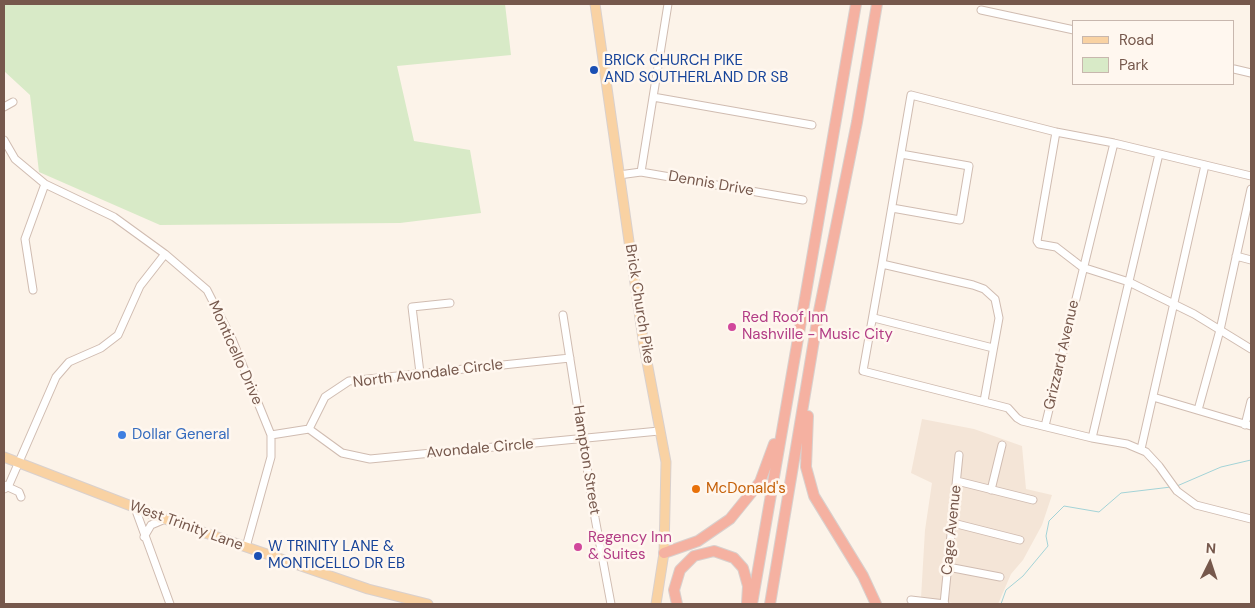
<!DOCTYPE html>
<style>
body{margin:0}
#map{position:relative;width:1255px;height:608px;overflow:hidden;background:#fcf3e9;font-family:"DM Sans",sans-serif}
canvas{display:block}
.frame{position:absolute;inset:0;border:5px solid #76584c;pointer-events:none}
.legend{position:absolute;left:1072px;top:20px;width:162px;height:65px;box-sizing:border-box;background:#fff7ef;border:1px solid #c8b7ae;margin:0;padding:6px 9px;list-style:none;font-size:15px;color:#76584c}
.legend li{display:flex;align-items:center;gap:10px;height:25px}
.legend b{width:25px;border:1px solid #c8b7ae}
.north{position:absolute;left:1185px;top:538px;width:50px;height:50px;-webkit-text-stroke:4px #fff7ef;paint-order:stroke;rotate:4deg;font-size:14px;font-weight:700;line-height:20px;text-align:center;color:#76584c}
.north::after{content:'';display:block;margin:auto;width:18px;height:22px;background:#76584c;clip-path:polygon(50% 0,100% 100%,50% 72%,0 100%)}
</style>
<div id="map">
<canvas width="1255" height="608"></canvas>
<div class="frame"></div>
<ul class="legend">
<li><b style="height:6px;background:#f9d2a3"></b>Road</li>
<li><b style="height:14px;background:#d8eac7"></b>Park</li>
</ul>
<div class="north">N</div>
</div>
<script>
const ctx = document.querySelector('canvas').getContext('2d');
ctx.lineJoin = 'round';
function fill(path, color) { ctx.fillStyle = color; ctx.fill(path, 'evenodd'); }
const poly = rows => new Path2D(rows.map(r => 'M' + r).join(''));
function trace(path, color, width, dash) { ctx.strokeStyle = color; ctx.lineWidth = width; ctx.lineCap = dash ? 'butt' : 'round'; ctx.setLineDash(dash || []); ctx.stroke(path); }
function label(font, color, halo, rows, align = 'center') {
  ctx.font = font + ' "DM Sans",sans-serif'; ctx.lineWidth = 5; ctx.setLineDash([]); ctx.textBaseline = 'middle'; ctx.strokeStyle = halo; ctx.fillStyle = color; for (const [text, x, y, turn = 0] of rows) {
    ctx.save(); ctx.translate(x, y); ctx.rotate((+turn || 0) * Math.PI / 180); ctx.textAlign = isNaN(turn) ? turn : align; if (halo) ctx.strokeText(text, 0, 0); ctx.fillText(text, 0, 0); ctx.restore();
  }
}
const residential = poly([
 [922,419,974,429,1022,446,1026,489,1052,495,1042,525,1023,560,1011,574,998,604,959,604,921,598,925,530,932,483,911,473]
]);
const green = poly([
 [4,4,505,4,511,55,397,66,414,141,470,150,481,213,400,223,160,225,39,172,30,95,4,71]
]);
const stream = poly([
 [1177,486,1221,467,1251,460],
 [1001,604,1006,590,1023,576,1048,546,1046,536,1049,521,1064,506,1099,512,1121,493,1171,487]
]);
const minor = poly([
 [981,10,1074,30],
 [1234,69,1251,73],
 [653,97,812,125],
 [4,107,13,102],
 [1056,132,1037,241,1039,244,1056,247,1082,267,1129,282,1194,314,1251,349],
 [4,140,15,159,45,184,114,217,165,254,207,290,232,339,271,435,271,457,246,547],
 [641,172,668,4],
 [619,175,641,172,803,200],
 [892,208,960,220,969,166,901,154],
 [1236,256,1251,260],
 [882,264,911,95,1056,132,1114,143,1251,176],
 [33,290,25,239,45,184],
 [563,315,595,518,611,604],
 [874,318,993,348],
 [420,373,412,307,450,303],
 [1153,397,1251,426],
 [984,401,999,318,995,299,984,289,973,285,882,264,863,371,1008,408,1017,418,1022,421,1092,438,1127,444,1146,452,1159,466,1177,491,1196,505,1251,519],
 [1198,410,1220,330,1251,189],
 [1245,425,1251,401],
 [1045,426,1114,143],
 [309,429,342,453,370,459,659,431],
 [309,429,325,397,349,381,570,358],
 [271,435,309,429],
 [1092,438,1159,154],
 [1141,449,1205,165],
 [957,481,1033,500],
 [4,485,8,487,56,377,69,362,101,348,118,335,140,286,165,254],
 [4,489,8,487,19,492,21,497],
 [991,490,1002,445],
 [135,508,170,604],
 [953,523,1020,540],
 [144,537,151,525,165,519],
 [948,567,1000,577],
 [911,600,945,604],
 [944,604,959,455]
]);
const major = poly([
 [595,4,644,346,666,462,664,553,656,604],
 [4,457,165,519,368,589,428,604]
]);
const highway = poly([
 [808,416,806,467,814,496,863,576,876,604],
 [664,553,698,541,730,519,760,482,774,444],
 [677,604,674,590,680,570,694,556,714,551,734,558,743,568,748,586,747,603],
 [752,604,856,4],
 [770,604,818,316,857,122,877,4]
]);
const markers = [
 [594,70,5,"#1a4fb4"],
 [732,327,5,"#d1479c"],
 [122,435,5,"#3f7fe0"],
 [696,489,5,"#e8710a"],
 [578,547,5,"#d1479c"],
 [258,556,5,"#1a4fb4"]
];
const transitNames = [
 ["BRICK CHURCH PIKE",604,61],
 ["AND SOUTHERLAND DR SB",604,78],
 ["W TRINITY LANE &",268,547],
 ["MONTICELLO DR EB",268,564]
];
const streetNames = [
 ["Dennis Drive",711,184,10],
 ["Brick Church Pike",639,304,81],
 ["Monticello Drive",235,353,66],
 ["Grizzard Avenue",1062,355,-77],
 ["North Avondale Circle",428,374,-7],
 ["Avondale Circle",480,449,-5],
 ["Hampton Street",586,460,81],
 ["West Trinity Lane",186,526,20],
 ["Cage Avenue",952,530,-84]
];
const hotelNames = [
 ["Red Roof Inn",742,318],
 ["Nashville - Music City",742,335],
 ["Regency Inn",588,538],
 ["& Suites",588,555]
];
const shopNames = [
 ["Dollar General",132,435]
];
const foodNames = [
 ["McDonald's",706,489]
];
fill(residential, '#f4e5d7');
fill(green, '#d8eac7');
trace(stream, '#a3d3d7', 1);
trace(minor, '#d0bcb1', 9);
trace(major, '#d9d0cd', 11);
trace(highway, '#d9d0cd', 12);
trace(minor, '#fff', 7);
trace(major, '#f9d2a3', 9);
trace(highway, '#f5b1a1', 10);
for (const [x, y, r, color] of markers) { const dot = new Path2D(); dot.arc(x, y, r, 0, 2 * Math.PI); ctx.fillStyle = color; ctx.fill(dot); trace(dot, '#fff7ef', 2); }
label('15px', '#164399', '#fff7ef', transitNames, 'left');
label('15px', '#76584c', '#fff7ef', streetNames);
label('15px', '#b23c85', '#fff7ef', hotelNames, 'left');
label('15px', '#366cbe', '#fff7ef', shopNames, 'left');
label('15px', '#c56008', '#fff7ef', foodNames, 'left');
</script>
